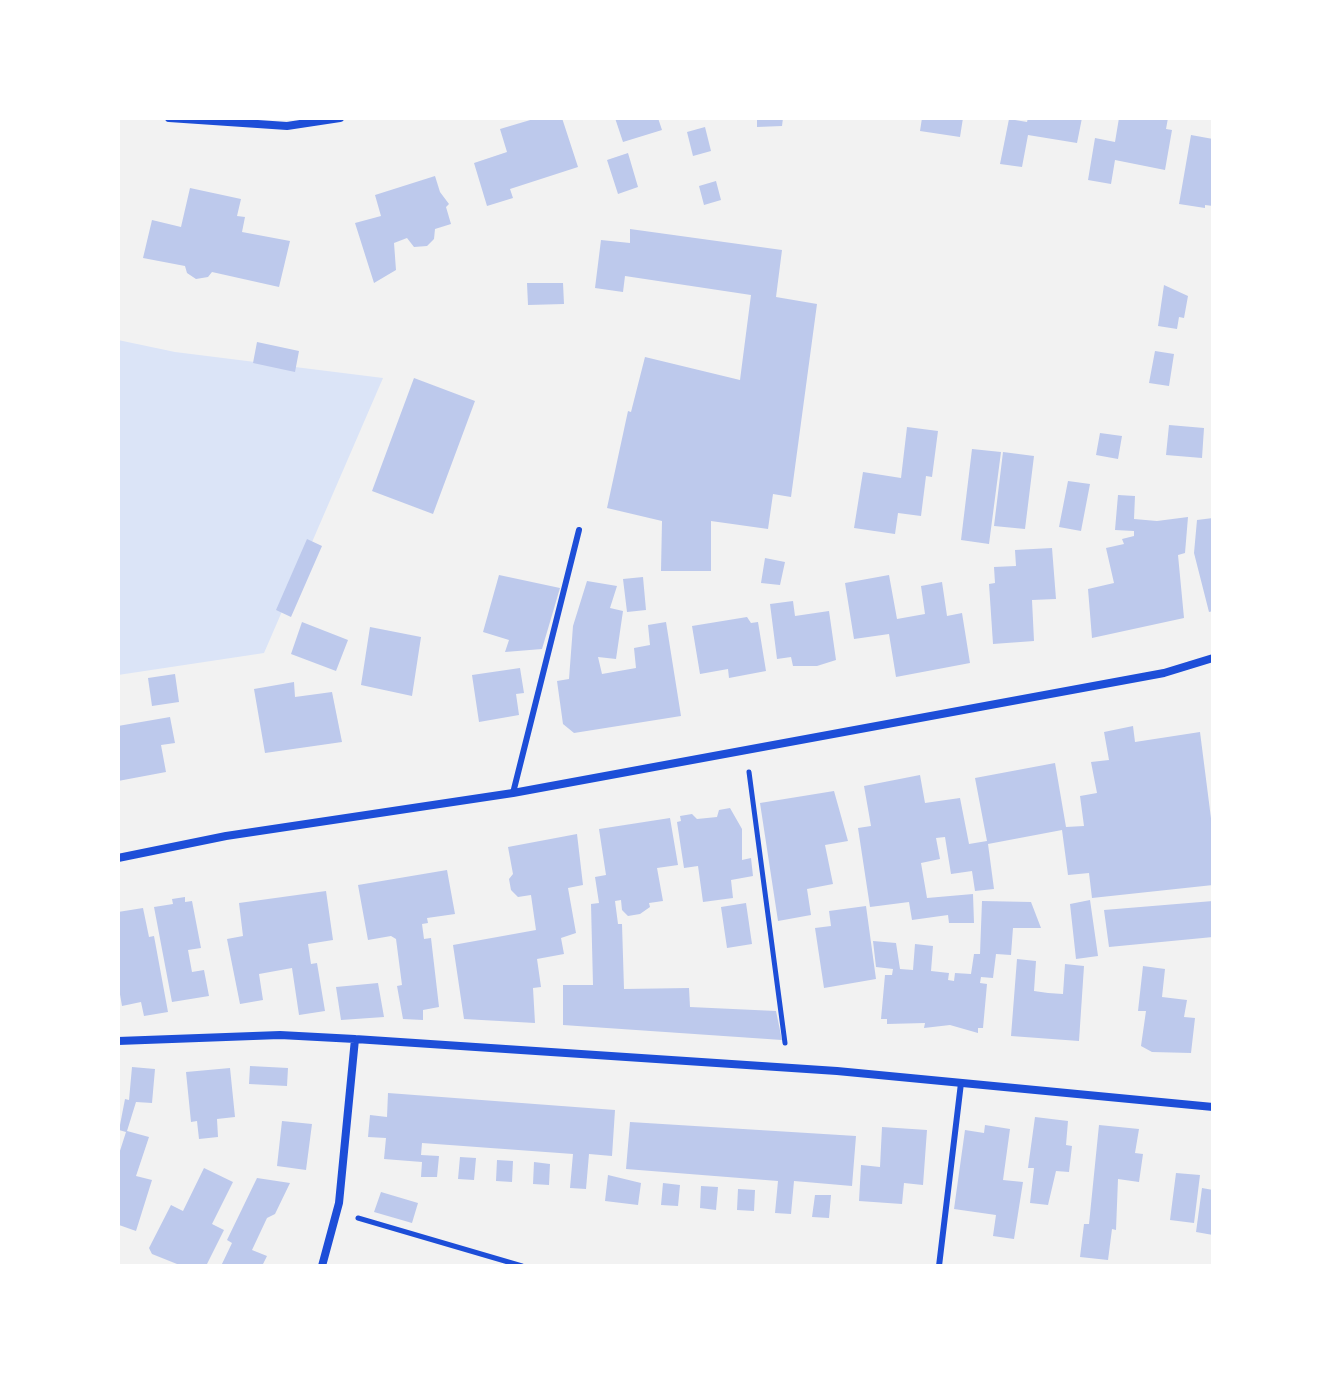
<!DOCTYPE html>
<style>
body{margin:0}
#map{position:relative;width:1331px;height:1384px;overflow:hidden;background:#f2f2f2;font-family:Lora,serif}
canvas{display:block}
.frame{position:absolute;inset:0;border:120px solid #fff;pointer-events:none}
</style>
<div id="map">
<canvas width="1331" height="1384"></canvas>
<div class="frame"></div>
</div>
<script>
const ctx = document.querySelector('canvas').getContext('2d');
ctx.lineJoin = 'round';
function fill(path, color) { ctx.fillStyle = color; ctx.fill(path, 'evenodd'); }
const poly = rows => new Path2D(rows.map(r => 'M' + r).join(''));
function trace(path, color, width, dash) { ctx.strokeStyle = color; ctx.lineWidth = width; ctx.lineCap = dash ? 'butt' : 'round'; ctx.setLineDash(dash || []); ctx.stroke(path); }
const green = poly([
 [118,340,175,352,383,378,264,653,118,675]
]);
const building = poly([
 [537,118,562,118,578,167,510,189,513,198,487,206,474,163,507,152,500,129],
 [615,118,658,118,662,130,623,142],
 [757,118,783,118,782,126,757,127],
 [922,118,963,118,960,137,920,131],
 [1028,118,1082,118,1077,143,1028,135,1022,167,1000,164,1009,119,1027,122],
 [1119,118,1168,118,1166,129,1172,130,1165,170,1115,160,1111,184,1088,180,1095,138,1115,142],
 [705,127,711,151,693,156,687,132],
 [1191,135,1213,139,1213,206,1205,205,1205,208,1179,204],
 [628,153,638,187,618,194,607,160],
 [435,176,440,192,449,204,446,207,451,224,435,229,434,239,427,246,414,247,407,238,394,243,396,270,374,283,355,223,381,216,375,195],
 [716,181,721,200,704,205,699,186],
 [190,188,241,199,237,216,245,217,242,232,290,241,279,287,212,272,208,277,196,279,187,273,185,266,143,258,152,220,181,227],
 [630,229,782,250,776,297,817,304,791,497,773,494,768,529,711,521,711,571,661,571,662,521,607,508,628,411,631,412,645,357,740,380,751,295,625,276,623,292,595,288,601,240,630,243],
 [527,283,563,283,564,304,528,305],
 [1164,285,1188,296,1184,318,1179,317,1177,329,1158,326],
 [257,342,299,351,295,372,253,363],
 [1155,351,1174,354,1169,386,1149,383],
 [414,378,475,401,433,514,372,491],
 [1169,425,1204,428,1202,458,1166,455],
 [907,427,938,431,932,477,926,476,921,516,898,513,895,534,854,528,863,472,901,478],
 [1100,433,1122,436,1118,459,1096,455],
 [972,449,1001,452,989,544,961,540],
 [1003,452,1034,456,1025,529,994,526],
 [1068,481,1090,484,1081,531,1059,527],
 [1118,495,1135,496,1134,519,1157,521,1188,517,1185,553,1178,555,1184,618,1092,638,1088,589,1114,583,1106,548,1124,544,1122,539,1134,536,1134,531,1115,530],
 [1213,518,1213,611,1209,612,1194,553,1197,520],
 [307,539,322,546,291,617,276,610],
 [1052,548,1056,599,1032,600,1034,641,993,644,989,584,995,583,994,567,1016,566,1015,550],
 [765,558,785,562,780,585,761,583],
 [499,575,560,588,542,649,505,652,509,640,483,632],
 [889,575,897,619,925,614,921,586,942,582,947,616,962,613,970,663,896,677,889,634,854,639,845,583],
 [643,577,646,610,627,612,623,579],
 [587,581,617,586,610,608,623,611,616,659,598,657,602,674,636,668,634,648,650,645,648,625,666,622,681,716,574,733,563,724,557,681,569,679,573,626],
 [793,601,795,616,829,611,836,660,817,666,793,666,791,657,777,659,770,604],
 [747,617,751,623,758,622,766,671,729,678,728,669,700,674,692,626],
 [302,622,348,640,336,671,291,654],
 [370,627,421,637,412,696,361,685],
 [520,668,524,693,516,694,519,715,479,722,472,675],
 [175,674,179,702,152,706,148,678],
 [294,682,295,697,332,692,342,742,265,753,254,689],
 [170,717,175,743,161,745,166,772,118,781,118,726],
 [1133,726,1135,742,1200,732,1213,834,1213,885,1092,898,1089,873,1068,875,1062,830,988,844,994,889,975,891,972,871,951,874,945,837,936,838,940,859,921,863,927,898,973,894,974,923,949,923,948,915,912,920,909,902,870,907,858,828,871,826,864,786,920,775,925,803,960,798,969,844,987,841,975,778,1055,763,1066,827,1084,826,1080,796,1097,793,1091,762,1109,760,1104,732],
 [834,791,848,841,825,845,833,884,807,889,811,915,778,921,760,803],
 [730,808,742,829,742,860,751,858,753,876,731,880,733,898,703,902,698,866,684,868,677,822,681,821,680,816,692,814,697,819,717,817,719,810],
 [670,818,678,865,657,868,663,901,649,903,650,907,640,914,628,916,622,910,621,900,615,901,618,924,622,924,624,989,689,988,690,1007,776,1011,782,1040,563,1025,563,985,593,985,591,904,599,903,595,877,606,875,599,829],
 [577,834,583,885,568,888,576,933,561,938,564,954,537,959,541,987,533,988,535,1023,464,1019,453,945,536,930,531,895,518,897,511,890,509,879,513,874,508,847],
 [447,870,455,914,427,918,428,923,422,924,424,939,431,938,439,1007,423,1010,423,1020,403,1019,397,986,402,985,396,939,391,936,368,940,358,885],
 [326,891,333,940,308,944,311,964,317,963,325,1011,299,1015,292,968,259,974,263,1000,240,1004,227,939,243,936,239,903],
 [185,897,185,902,192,901,201,948,188,950,192,972,204,970,209,996,172,1002,154,907,173,904,172,899],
 [1090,900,1098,956,1076,959,1070,904],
 [982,901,1031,902,1041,928,1013,928,1011,955,996,954,993,978,981,977,980,983,987,984,983,1028,978,1028,978,1033,950,1025,924,1028,925,1023,887,1024,887,1019,881,1019,885,975,892,975,893,969,876,967,873,941,896,943,900,969,913,970,915,944,933,946,931,971,949,973,948,980,954,981,955,973,971,974,974,954,980,954],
 [1213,901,1213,937,1109,947,1104,910],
 [746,903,752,944,727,948,721,907],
 [866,906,876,979,824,988,815,928,831,926,829,911],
 [143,908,149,937,154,936,168,1012,144,1016,141,1002,122,1006,118,983,118,912],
 [1017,959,1036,961,1034,991,1048,993,1063,994,1065,964,1084,966,1079,1041,1011,1036],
 [1143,966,1165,969,1162,997,1187,1000,1184,1017,1195,1018,1191,1053,1152,1052,1141,1046,1146,1011,1138,1011],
 [378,983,384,1017,341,1020,336,987],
 [250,1066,288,1068,287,1086,249,1084],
 [132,1067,155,1069,152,1103,136,1102,127,1131,149,1137,136,1176,152,1180,136,1231,119,1225,118,1219,118,1157,126,1132,119,1130,125,1099,129,1100],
 [230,1068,235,1117,217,1119,218,1137,199,1139,197,1121,191,1122,186,1072],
 [388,1093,615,1110,612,1156,589,1154,586,1189,570,1188,573,1154,422,1143,421,1155,439,1156,437,1177,421,1177,422,1162,384,1159,386,1138,368,1137,370,1115,387,1117],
 [1035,1117,1068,1121,1066,1145,1072,1146,1069,1172,1056,1171,1048,1205,1030,1203,1034,1168,1028,1168],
 [282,1121,312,1124,306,1170,277,1166],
 [630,1122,856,1136,852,1186,794,1181,791,1214,775,1213,778,1181,626,1169],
 [985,1125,1010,1129,1003,1180,1023,1182,1014,1239,993,1236,996,1215,954,1209,965,1130,984,1133],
 [1099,1125,1139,1129,1135,1153,1143,1154,1139,1182,1118,1179,1116,1230,1112,1229,1108,1260,1080,1257,1084,1224,1089,1224],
 [882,1127,927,1130,923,1185,904,1183,902,1204,859,1201,861,1165,880,1167],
 [460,1157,476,1158,474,1180,458,1179],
 [497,1160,513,1161,512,1182,496,1181],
 [534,1162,550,1164,549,1185,533,1184],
 [204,1168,233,1182,212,1224,224,1230,206,1266,182,1266,152,1254,149,1248,171,1205,183,1211],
 [1176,1173,1200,1175,1194,1223,1170,1220],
 [608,1175,641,1183,638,1205,605,1201],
 [257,1178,290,1183,275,1214,267,1218,252,1250,267,1256,262,1266,221,1266,232,1243,227,1240],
 [663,1183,680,1185,678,1206,661,1205],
 [701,1186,718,1187,716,1210,700,1208],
 [1202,1188,1213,1190,1213,1235,1196,1232],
 [738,1189,755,1190,754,1211,737,1210],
 [381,1192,418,1203,412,1223,374,1212],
 [815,1195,831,1195,829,1218,812,1217]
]);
const path = poly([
 [749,772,785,1043],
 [358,1218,522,1266]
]);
const service = poly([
 [513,793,579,530],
 [939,1266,961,1083]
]);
const minor = poly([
 [169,118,287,126,340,118],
 [118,858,226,836,513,793,1164,673,1213,658],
 [118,1041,280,1035,355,1039,837,1071,1213,1107],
 [322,1266,339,1203,355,1039]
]);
fill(green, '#dbe4f7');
fill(building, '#bdc9ec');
trace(path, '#1d4ed8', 5);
trace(service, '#1d4ed8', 6);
trace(minor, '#1d4ed8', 8);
</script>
